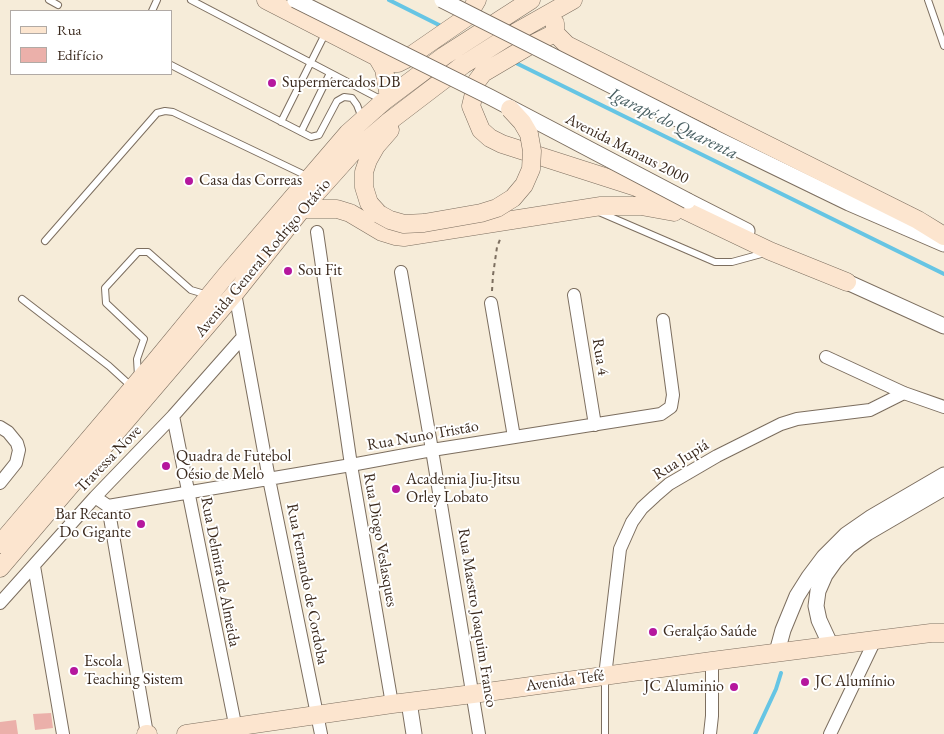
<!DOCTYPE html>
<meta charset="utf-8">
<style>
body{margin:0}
#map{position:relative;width:944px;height:734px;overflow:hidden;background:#f6ecd9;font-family:"EB Garamond",serif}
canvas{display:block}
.legend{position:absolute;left:10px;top:10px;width:162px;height:65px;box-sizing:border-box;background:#fff;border:1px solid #b1aaa5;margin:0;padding:6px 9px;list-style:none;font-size:15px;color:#3b2a1e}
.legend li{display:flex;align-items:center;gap:10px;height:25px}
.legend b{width:25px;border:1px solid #b1aaa5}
</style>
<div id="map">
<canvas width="944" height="734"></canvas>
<ul class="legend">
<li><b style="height:6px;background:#fce5cf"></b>Rua</li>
<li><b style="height:14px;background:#ebb0aa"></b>Edifício</li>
</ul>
</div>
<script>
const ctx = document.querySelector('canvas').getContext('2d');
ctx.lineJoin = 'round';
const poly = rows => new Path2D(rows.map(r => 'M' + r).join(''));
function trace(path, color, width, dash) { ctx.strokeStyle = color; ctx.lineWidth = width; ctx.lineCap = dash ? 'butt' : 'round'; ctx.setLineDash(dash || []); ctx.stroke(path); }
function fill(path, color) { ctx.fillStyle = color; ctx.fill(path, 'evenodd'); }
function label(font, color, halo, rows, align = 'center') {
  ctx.font = font + ' "EB Garamond",serif'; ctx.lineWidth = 4; ctx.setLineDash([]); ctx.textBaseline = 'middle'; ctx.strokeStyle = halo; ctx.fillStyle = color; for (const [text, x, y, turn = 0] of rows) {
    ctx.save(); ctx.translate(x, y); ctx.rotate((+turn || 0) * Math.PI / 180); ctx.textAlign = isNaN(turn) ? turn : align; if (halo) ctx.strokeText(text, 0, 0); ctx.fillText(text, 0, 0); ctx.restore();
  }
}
const stream = poly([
 [389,0,443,27],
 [512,61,944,274],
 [755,734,776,689,781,673]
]);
const building = poly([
 [51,713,53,728,35,730,33,714],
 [16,720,18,734,0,734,0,722]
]);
const path = poly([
 [492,291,493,275,497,247,501,237]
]);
const service = poly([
 [49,0,58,5],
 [191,0,382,100],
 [928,0,944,46],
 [152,11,157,0],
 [171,65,311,137,319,135,337,101,344,97,352,98,357,105,362,118],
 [281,122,326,32],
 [301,132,330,73],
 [599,212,715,262,732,262,765,253],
 [45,241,157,113,165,111,173,112,309,177],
 [22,299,109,366,132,387],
 [138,376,137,359,144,339,106,303,105,288,138,252,148,252,191,290,208,295],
 [605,677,605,734]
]);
const minor = poly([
 [317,232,351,465,392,704],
 [401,272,432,450,479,734],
 [235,293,269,479,321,734],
 [574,295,595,425],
 [491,303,514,437],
 [826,357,904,393,944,407],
 [173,416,237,734],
 [0,427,8,432,17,443,19,450,16,463,0,483],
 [95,497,108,506,351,465,432,450,661,414,671,407,673,395,663,320],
 [108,506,147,734],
 [34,566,63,734],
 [0,603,95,497,173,416,242,338],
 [605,676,620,549,632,522,642,508,655,496,669,484,717,456,781,424,797,419,870,410,904,393],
 [710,734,712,716,712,661],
 [830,734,875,640]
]);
const tertiary = poly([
 [713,137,849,203,944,244],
 [688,201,747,231],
 [836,277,944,326],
 [831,646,819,620,816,606,818,591,825,575,835,561,849,546,867,533,944,488],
 [777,652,783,630,797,596,809,577,824,557,846,535,872,517,944,475],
 [409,702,414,734]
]);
const secondary = poly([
 [266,0,377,57,384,69,389,97],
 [555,23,555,33,567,45,918,220,944,236],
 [555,33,527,47,483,73,477,81,471,106,481,130,490,138,502,144,636,187,770,251,847,282],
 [377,57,392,63,398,63,406,59,467,17,477,0],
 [302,209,337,209,350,213,382,232,395,236,404,237,601,206,641,206,674,212],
 [379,214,369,203,364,187,364,172,368,160,376,146,390,130],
 [0,544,153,364,227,274,348,133,384,101,444,56,531,0],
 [0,568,235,293,302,209,353,152,387,123,463,65,504,39,573,0],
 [146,734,148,734],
 [186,734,392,704,473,694,712,661,875,640,931,633,944,633]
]);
const tertiaryBridge = poly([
 [295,0,490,97,688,201],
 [442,0,713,137]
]);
const secondaryBridge = poly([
 [379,214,390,220,404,224,424,223,481,213,497,208,513,198,524,185,531,169,532,151,529,134,522,122,510,109]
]);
const markers = [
 [272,83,5,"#b5179e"],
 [189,181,5,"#b5179e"],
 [288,271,5,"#b5179e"],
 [166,466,5,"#b5179e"],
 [396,489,5,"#b5179e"],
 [141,524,5,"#b5179e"],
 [653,632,5,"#b5179e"],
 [74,671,5,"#b5179e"],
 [805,682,5,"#b5179e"],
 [734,687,5,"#b5179e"]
];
const poiNames = [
 ["Supermercados DB",282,83],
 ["Casa das Correas",199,181],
 ["Sou Fit",298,271],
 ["Quadra de Futebol",176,457],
 ["Oésio de Melo",176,475],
 ["Academia Jiu-Jitsu",406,480],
 ["Orley Lobato",406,498],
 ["Bar Recanto",131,515,"right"],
 ["Do Gigante",131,533,"right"],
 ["Geralção Saúde",663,632],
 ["Escola",84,662],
 ["Teaching Sistem",84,680],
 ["JC Alumínio",815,682],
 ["JC Aluminio",724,687,"right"]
];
const streetNames = [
 ["Avenida Manaus 2000",627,149,27],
 ["Avenida General Rodrigo Otávio",263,258,-50],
 ["Rua 4",600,357,81],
 ["Rua Nuno Tristão",423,436,-10],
 ["Travessa Nove",109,459,-46],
 ["Rua Jupiá",681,460,-32],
 ["Rua Diogo Veslasques",380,540,80],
 ["Rua Delmira de Almeida",220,572,79],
 ["Rua Fernando de Cordoba",307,584,79],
 ["Rua Maestro Joaquim Franco",477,618,81],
 ["Avenida Tefé",565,681,-8]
];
const waterNames = [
 ["Igarapé do Quarenta",673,124,26]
];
trace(stream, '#66c5e4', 4);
fill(building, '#ebb0aa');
trace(service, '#7c6e5f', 8);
trace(minor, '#7c6e5f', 14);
trace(tertiary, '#7c6e5f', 17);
trace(secondary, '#7c6e5f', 19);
trace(path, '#7c6e5f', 2, [4, 4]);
trace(service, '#fff', 6);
trace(minor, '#fff', 12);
trace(tertiary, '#fff', 15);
trace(secondary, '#fce5cf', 18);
trace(tertiaryBridge, '#7c6e5f', 17, []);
trace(secondaryBridge, '#7c6e5f', 19, []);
trace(tertiaryBridge, '#fff', 15);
trace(secondaryBridge, '#fce5cf', 18);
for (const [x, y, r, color] of markers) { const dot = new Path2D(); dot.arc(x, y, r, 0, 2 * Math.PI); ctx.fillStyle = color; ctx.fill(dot); trace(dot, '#fff', 2); }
label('16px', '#3b2a1e', '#fff', poiNames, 'left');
label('16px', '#3b2a1e', '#fff', streetNames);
label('italic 18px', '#4a6063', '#fff', waterNames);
</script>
